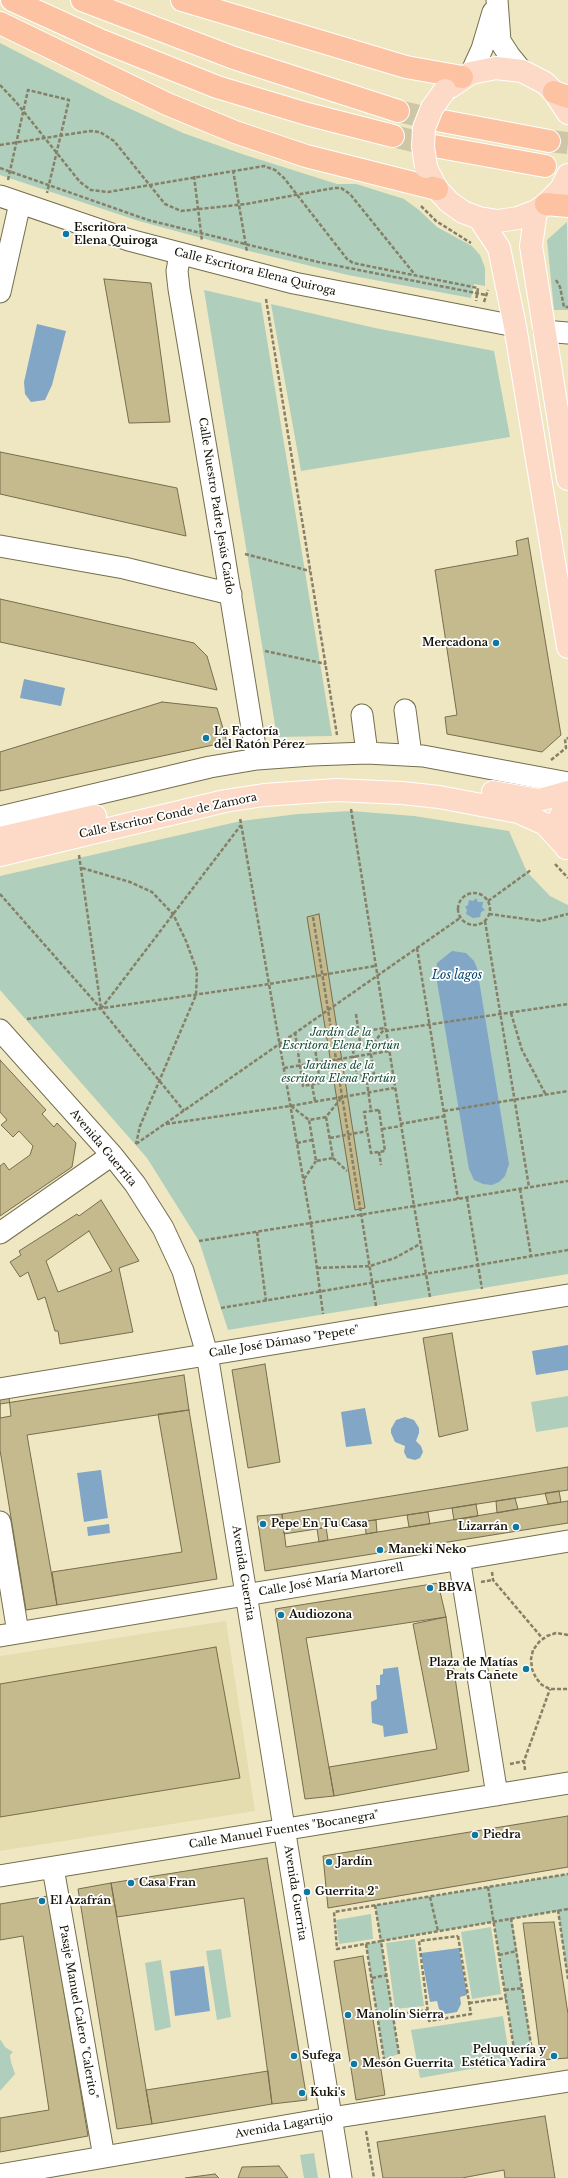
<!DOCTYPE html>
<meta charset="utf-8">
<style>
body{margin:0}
canvas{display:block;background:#efe7c2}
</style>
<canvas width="568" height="2178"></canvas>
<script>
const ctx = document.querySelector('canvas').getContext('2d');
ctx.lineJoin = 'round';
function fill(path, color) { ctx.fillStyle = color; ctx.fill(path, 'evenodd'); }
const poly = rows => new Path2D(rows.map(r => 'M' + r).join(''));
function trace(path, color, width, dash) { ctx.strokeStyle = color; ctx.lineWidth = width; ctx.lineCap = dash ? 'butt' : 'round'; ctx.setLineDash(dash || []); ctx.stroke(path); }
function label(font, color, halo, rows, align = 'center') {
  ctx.font = font + ' "Libre Baskerville",serif'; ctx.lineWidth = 3.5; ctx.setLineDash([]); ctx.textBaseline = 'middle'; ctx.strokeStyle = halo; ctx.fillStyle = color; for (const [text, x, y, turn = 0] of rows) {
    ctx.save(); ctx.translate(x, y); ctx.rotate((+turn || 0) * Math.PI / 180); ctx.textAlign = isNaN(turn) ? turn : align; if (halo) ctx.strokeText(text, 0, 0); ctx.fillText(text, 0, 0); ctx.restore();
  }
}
const built = poly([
 [226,1621,255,1811,0,1851,0,1656]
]);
const green = poly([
 [0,43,111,100,183,133,242,154,337,184,356,184,404,199,419,210,437,227,472,246,480,255,485,268,485,286,474,284,471,298,348,275,253,252,139,221,0,175],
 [567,222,568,310,554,310,547,240],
 [204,290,261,303,332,736,277,737],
 [271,304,375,328,494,351,510,437,301,471],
 [351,811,414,816,509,831,527,872,550,896,568,905,568,1274,228,1330,199,1241,147,1158,0,990,0,876,241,821,298,814],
 [568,1396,568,1427,536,1432,531,1402],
 [568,1874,568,1979,558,1911,512,1919,532,2051,515,2055,494,1922,381,1941,399,2054,384,2059,366,1944,381,1941,375,1905],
 [371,1914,373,1939,339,1944,336,1920],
 [491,1927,501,1994,472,1999,461,1932],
 [415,1939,424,2006,395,2009,386,1943],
 [221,1949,231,2017,217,2020,206,1951],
 [161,1960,171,2027,155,2031,145,1963],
 [503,2016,510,2062,420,2078,411,2030],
 [0,2039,5,2047,13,2052,10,2055,11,2062,15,2074,0,2091],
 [314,2153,318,2178,304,2178,300,2155]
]);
const water = poly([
 [37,324,66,331,52,385,45,400,31,402,25,394,24,382],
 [24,679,65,688,61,706,20,698],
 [476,898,478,902,483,902,482,907,485,910,481,912,480,917,473,918,466,914,467,910,465,907,468,905,469,900,473,901],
 [452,951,466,953,474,961,477,968,509,1164,505,1176,499,1182,492,1185,483,1184,474,1180,469,1169,436,976,437,963],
 [568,1345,568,1370,536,1375,532,1351],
 [365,1408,372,1444,346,1447,341,1412],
 [405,1417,414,1420,419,1428,419,1433,416,1441,421,1446,423,1452,420,1458,415,1460,407,1458,404,1452,405,1446,395,1442,391,1433,391,1429,396,1420],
 [101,1470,108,1518,84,1522,77,1473],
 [109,1524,110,1533,88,1536,87,1527],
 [398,1667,408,1733,384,1737,383,1726,372,1723,371,1702,377,1699,376,1685,380,1685,380,1675,383,1674,383,1669],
 [459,1948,467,1995,460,1997,461,2004,457,2012,445,2014,439,2009,437,2001,430,2002,421,1953],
 [204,1966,210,2011,175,2016,170,1971]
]);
const building = poly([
 [104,279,151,283,170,422,129,423,104,279],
 [0,452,177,488,186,536,0,494,0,452],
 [528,538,561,735,542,752,447,734,445,717,457,715,435,570,518,555,516,541,528,538],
 [0,599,194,643,207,656,217,690,0,642,0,599],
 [162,702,217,708,227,742,0,791,0,752,162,702],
 [319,914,365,1208,355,1210,307,917,319,914],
 [0,1060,46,1110,42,1114,54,1127,57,1123,76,1143,72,1167,0,1216,0,1166,4,1163,9,1170,30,1155,33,1146,19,1131,13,1137,1,1125,7,1120,0,1112,0,1060],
 [101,1200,139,1261,119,1268,133,1332,60,1344,58,1331,55,1331,45,1297,38,1300,28,1272,20,1277,10,1262,21,1255,19,1251,77,1214,79,1216,101,1200],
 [89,1231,112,1271,58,1292,46,1261,89,1231],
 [452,1333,468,1430,439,1437,423,1338,452,1333],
 [265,1364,280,1462,248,1468,232,1370,265,1364],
 [184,1375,189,1410,27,1435,57,1605,26,1610,0,1450,0,1404,184,1375],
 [9,1397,11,1416,0,1418,0,1399,9,1397],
 [189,1410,217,1579,57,1605,52,1572,182,1552,158,1414,189,1410],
 [568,1467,568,1490,284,1534,282,1514,568,1467],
 [559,1491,561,1502,548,1504,545,1493,559,1491],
 [515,1498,518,1509,497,1513,496,1501,515,1498],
 [568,1501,568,1523,265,1571,257,1516,282,1514,286,1547,568,1501],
 [476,1504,478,1516,454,1520,452,1508,476,1504],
 [428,1512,430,1524,409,1527,407,1515,428,1512],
 [376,1520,377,1532,366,1534,365,1521,376,1520],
 [326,1527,328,1540,319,1542,317,1529,326,1527],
 [438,1583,446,1617,306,1638,334,1796,305,1799,275,1609,438,1583],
 [446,1617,469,1771,334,1796,329,1767,437,1749,413,1624,446,1617],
 [216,1647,240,1778,0,1817,0,1684,216,1647],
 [568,1816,568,1867,328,1908,323,1856,568,1816],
 [267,1858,307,2100,272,2104,244,1898,117,1917,111,1883,267,1858],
 [111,1883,152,2124,117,2129,78,1889,111,1883],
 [48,1896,88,2136,0,2152,0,2118,49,2110,23,1936,0,1940,0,1904,48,1896],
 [554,1922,568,2014,568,2058,541,2060,523,1923,554,1922],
 [363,1956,385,2095,356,2100,334,1961,363,1956],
 [268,2071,272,2104,152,2124,146,2090,268,2071],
 [545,2116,555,2178,505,2178,504,2170,462,2178,383,2178,377,2142,545,2116],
 [279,2166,288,2178,238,2178,242,2167,279,2166],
 [215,2174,219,2178,185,2178,215,2174]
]);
const highwayTunnel = poly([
 [398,111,437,120],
 [393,136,434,146],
 [549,141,568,143]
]);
const path = poly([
 [0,85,16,102,80,182,91,190,108,192,264,166,275,170,284,178,347,259,353,263,478,288,476,301],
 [0,145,90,131,100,132,114,141,165,204,181,211,246,204,334,188,341,188,350,194,416,276],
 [0,168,148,220,318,262,486,295],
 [233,170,247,252],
 [194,176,202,241],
 [8,180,28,90,69,100,47,193],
 [421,206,436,221,471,243],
 [556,280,560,287,564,307,568,307],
 [266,299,337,735],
 [484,302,488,290],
 [245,554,310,571],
 [265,651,326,664],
 [551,760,566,748,565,739,568,738],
 [351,809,414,1206,311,1223,269,984,375,966],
 [79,855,101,1008],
 [555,864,568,878],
 [82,868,130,882,152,892,173,914,186,941,197,971,196,995,140,1126,136,1144],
 '458 909a16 16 0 1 1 32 0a16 16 0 1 1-32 0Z',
 [0,894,101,1009,184,1111],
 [488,901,531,870],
 [489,914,540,921,568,914],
 [313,917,376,1306],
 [485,921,529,1187],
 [417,948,458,1199],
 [101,1009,241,825],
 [511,1013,522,1050,546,1095],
 [356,1014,361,1049],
 [27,1019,269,984,240,818],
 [385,1031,568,1004],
 [295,1032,297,1045],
 [332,1036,385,1028],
 [332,1037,353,1050],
 [311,1043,312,1048,315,1048,320,1083,303,1086,297,1045,311,1043],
 [370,1048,374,1074,357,1076,353,1050,370,1048],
 [370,1048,385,1028],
 [284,1068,389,1051],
 [366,1075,371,1111],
 [312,1085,315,1101],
 [291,1106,309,1120],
 [379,1110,385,1151,371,1153,364,1112,379,1110],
 [444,1111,568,1091],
 [326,1117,333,1158,316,1161,309,1120,326,1117,342,1097],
 [166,1124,290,1106,394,1088],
 [400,1124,445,1116],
 [382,1129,401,1126],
 [330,1138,367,1131],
 [297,1143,312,1140],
 [136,1144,460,918],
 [379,1152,381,1165],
 [333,1158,347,1171],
 [304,1179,316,1161],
 [520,1189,531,1256],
 [467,1198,482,1289],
 [257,1232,266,1301],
 [199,1241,311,1223,323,1314],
 [317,1268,370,1266,395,1258,420,1244],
 [430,1297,414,1206,568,1181],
 [221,1308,568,1250],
 [492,1572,493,1580,543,1639],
 [481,1582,493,1580],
 [568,1635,556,1633,547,1636,539,1642,533,1650,531,1659,532,1669,536,1678,542,1685,550,1689,568,1689],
 [510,1764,524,1761],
 [525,1770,524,1761,550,1689],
 [488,1887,515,2055],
 [430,1897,438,1931],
 [375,1905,381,1941,337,1949,334,1912,568,1874],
 [558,1910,568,1979],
 [511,1918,532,2051],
 [458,1936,471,2014,429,2021,419,1941,458,1936],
 [366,1944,384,2059],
 [499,1955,517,1951],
 [372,1978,387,1975],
 [505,1990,523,1988],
 [469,2003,506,1998],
 [378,2019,393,2015,428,2010],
 [399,2054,381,1941,568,1909],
 [366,2131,374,2178]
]);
const minor = poly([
 [497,0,500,41,509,55,522,71],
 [471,73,482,49,493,12],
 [0,196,129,240,294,283,515,326],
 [180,254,177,271,179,289,222,543,257,759],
 [0,292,20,203],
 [544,331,568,333],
 [0,546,124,568,231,594],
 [405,710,411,755],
 [362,715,367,753],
 [0,817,210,767,257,759,312,755,367,753,423,756,568,783],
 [0,1030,112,1155,135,1184,163,1228,183,1271,207,1354,341,2178],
 [0,1233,112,1155],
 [0,1389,568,1295],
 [0,1522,18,1633],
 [459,1558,497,1795],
 [0,1636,568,1541],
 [53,1868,104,2157],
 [0,1876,568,1783],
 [0,2175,331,2118,568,2081]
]);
const major = poly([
 [447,89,471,73,496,68,522,71,545,83,554,92,568,113],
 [428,172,437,189,449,202,463,212,479,218,498,221,518,218,536,211,546,204,561,189,568,175],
 [536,211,531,246,568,479],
 [479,218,499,248,515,326,568,647],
 [493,792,539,800,568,792],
 [0,838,95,816],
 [566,848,561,832,560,818,568,797],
 [0,855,225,801,264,795,336,790,402,793,439,797,518,812,545,824,565,846]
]);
const highway = poly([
 [12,0,102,41,217,87,307,114,393,136],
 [82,0,234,58,398,111],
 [182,0,406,67,462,77],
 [0,23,167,104,235,132,306,156,437,189],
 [554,92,568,97],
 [437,120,549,141],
 [434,146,545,166],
 [546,204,568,206]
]);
const majorBridge = poly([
 [426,167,423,147,424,128,432,108,445,90]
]);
const markers = [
 [66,234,4,"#0d78a3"],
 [496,643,4,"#0d78a3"],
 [206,738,4,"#0d78a3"],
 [263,1524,4,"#0d78a3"],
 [516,1527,4,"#0d78a3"],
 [380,1550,4,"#0d78a3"],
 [430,1588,4,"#0d78a3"],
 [281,1615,4,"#0d78a3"],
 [526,1669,4,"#0d78a3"],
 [475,1835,4,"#0d78a3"],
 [329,1862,4,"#0d78a3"],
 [131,1883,4,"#0d78a3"],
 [307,1892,4,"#0d78a3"],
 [42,1901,4,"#0d78a3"],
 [348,2015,4,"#0d78a3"],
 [294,2056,4,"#0d78a3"],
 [554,2056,4,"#0d78a3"],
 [354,2064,4,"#0d78a3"],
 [302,2093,4,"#0d78a3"]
];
const poiNames = [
 ["Escritora",74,228],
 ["Elena Quiroga",74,241],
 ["Mercadona",488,643,"right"],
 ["La Factoría",214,732],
 ["del Ratón Pérez",214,745],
 ["Pepe En Tu Casa",271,1524],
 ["Lizarrán",508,1527,"right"],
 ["Maneki Neko",388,1550],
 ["BBVA",438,1588],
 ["Audiozona",289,1615],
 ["Plaza de Matías",518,1663,"right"],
 ["Prats Cañete",518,1676,"right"],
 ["Piedra",483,1835],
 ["Jardín",337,1862],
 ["Casa Fran",139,1883],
 ["Guerrita 2ª",315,1892],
 ["El Azafrán",50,1901],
 ["Manolín Sierra",356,2015],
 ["Peluquería y",546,2050,"right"],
 ["Estética Yadira",546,2063,"right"],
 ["Sufega",302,2056],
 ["Mesón Guerrita",362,2064],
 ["Kuki's",310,2093]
];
const streetNames = [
 ["Calle Escritora Elena Quiroga",255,272,14],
 ["Calle Nuestro Padre Jesús Caído",216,506,81],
 ["Calle Escritor Conde de Zamora",168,816,-12],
 ["Avenida Guerrita",103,1148,50],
 ["Calle José Dámaso \"Pepete\"",284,1342,-9],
 ["Avenida Guerrita",243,1573,81],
 ["Calle José María Martorell",331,1580,-10],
 ["Calle Manuel Fuentes \"Bocanegra\"",284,1830,-9],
 ["Avenida Guerrita",295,1893,81],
 ["Pasaje Manuel Calero \"Calerito\"",78,2012,80],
 ["Avenida Lagartijo",284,2126,-10]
];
const parkNames = [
 ["Jardín de la",341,1033],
 ["Escritora Elena Fortún",341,1046],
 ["Jardines de la",339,1066],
 ["escritora Elena Fortún",339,1079]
];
const waterNames = [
 ["Los lagos",457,976]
];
fill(built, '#e5dcb0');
fill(green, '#b0cebc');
fill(water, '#81a6c6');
fill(building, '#c4ba8d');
trace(building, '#766e4d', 1);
trace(highwayTunnel, '#cec7a6', 22, [22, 11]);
trace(minor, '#756e4d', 23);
trace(major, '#fff', 24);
trace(highway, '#fff', 24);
trace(path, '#858067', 2.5, [4, 2]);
trace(minor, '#fff', 21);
trace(major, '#fddac7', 22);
trace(highway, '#fcc2a2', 22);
trace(majorBridge, '#fff', 24, []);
trace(majorBridge, '#fddac7', 22);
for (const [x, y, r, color] of markers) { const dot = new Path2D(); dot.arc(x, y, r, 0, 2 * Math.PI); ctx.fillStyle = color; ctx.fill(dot); trace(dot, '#fff', 1.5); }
label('bold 11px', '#151206', '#fff', poiNames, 'left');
label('11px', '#151206', '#fff', streetNames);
label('italic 11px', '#134b31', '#fff', parkNames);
label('italic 12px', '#064670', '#fff', waterNames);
</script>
